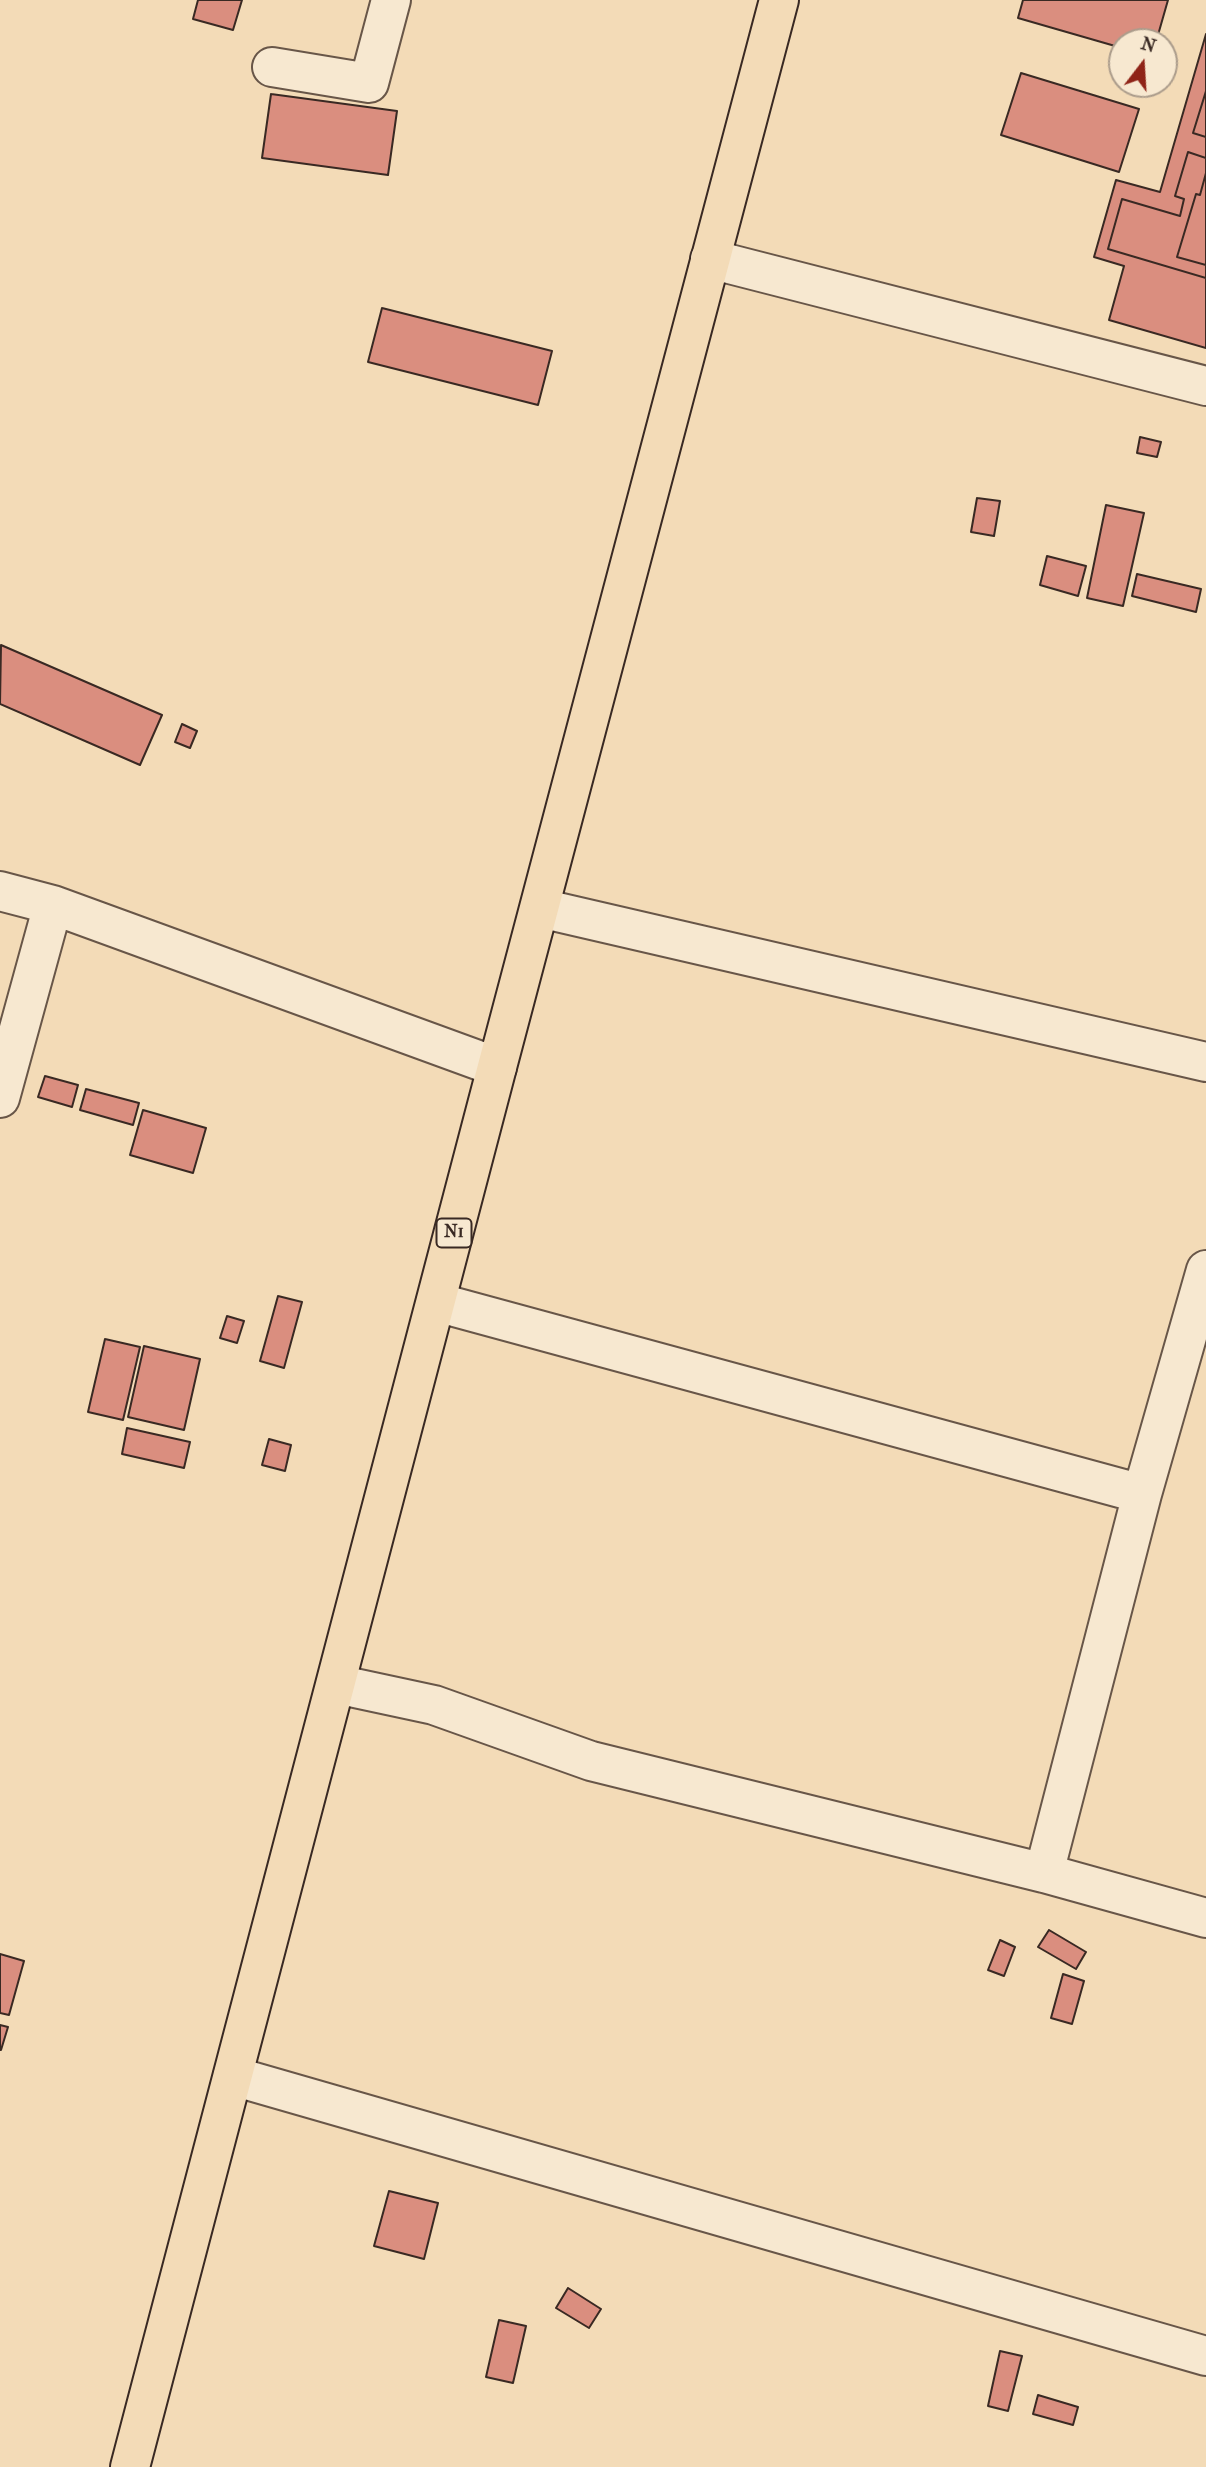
<!DOCTYPE html>
<style>
body{margin:0}
#map{position:relative;width:1206px;height:2467px;overflow:hidden;background:#f3dbb7;font-family:"IM FELL French Canon",serif}
canvas{display:block}
.north{position:absolute;left:1108px;top:28px;width:70px;height:70px;box-sizing:border-box;background:#f7e8d0;border:2px solid #ab9c8b;border-radius:50%;rotate:17deg;font-size:19px;font-weight:700;line-height:28px;text-align:center;color:#392923}
.north::after{content:'';display:block;margin:auto;width:24px;height:32px;background:#8f2418;clip-path:polygon(50% 0,100% 100%,50% 72%,0 100%)}
</style>
<div id="map">
<canvas width="1206" height="2467"></canvas>
<div class="north">N</div>
</div>
<script>
const ctx = document.querySelector('canvas').getContext('2d');
ctx.lineJoin = 'round';
function fill(path, color) { ctx.fillStyle = color; ctx.fill(path, 'evenodd'); }
const poly = rows => new Path2D(rows.map(r => 'M' + r).join(''));
function trace(path, color, width, dash) { ctx.strokeStyle = color; ctx.lineWidth = width; ctx.lineCap = dash ? 'butt' : 'round'; ctx.setLineDash(dash || []); ctx.stroke(path); }
function label(font, color, halo, rows, align = 'center') {
  ctx.font = font + ' "IM FELL French Canon",serif'; ctx.lineWidth = 6; ctx.setLineDash([]); ctx.textBaseline = 'middle'; ctx.strokeStyle = halo; ctx.fillStyle = color; for (const [text, x, y, turn = 0] of rows) {
    ctx.save(); ctx.translate(x, y); ctx.rotate((+turn || 0) * Math.PI / 180); ctx.textAlign = isNaN(turn) ? turn : align; if (halo) ctx.strokeText(text, 0, 0); ctx.fillText(text, 0, 0); ctx.restore();
  }
}
const building = poly([
 [198,0,242,0,233,30,193,19,198,0],
 [1023,0,1168,0,1156,42,1122,42,1122,48,1018,18,1023,0],
 [1206,34,1206,91,1193,133,1206,137,1206,158,1188,152,1175,196,1184,199,1180,216,1122,199,1108,249,1206,278,1206,348,1109,320,1124,266,1094,257,1116,180,1160,192,1206,34],
 [1021,73,1139,109,1119,172,1001,135,1021,73],
 [1206,91,1206,137,1193,133,1206,91],
 [271,94,397,111,388,175,262,158,271,94],
 [1188,152,1206,158,1206,173,1200,195,1196,194,1177,257,1206,265,1206,278,1108,249,1122,199,1180,216,1184,199,1175,196,1188,152],
 [1206,173,1206,265,1177,257,1196,194,1200,195,1206,173],
 [382,308,552,351,538,405,368,362,382,308],
 [1140,437,1161,442,1157,457,1137,453,1140,437],
 [977,498,1000,501,994,536,971,532,977,498],
 [1106,505,1144,513,1123,606,1087,598,1106,505],
 [1047,556,1086,566,1078,596,1040,585,1047,556],
 [1137,574,1201,589,1196,612,1132,596,1137,574],
 [1,645,162,715,140,765,0,704,1,645],
 [182,724,197,731,190,748,175,742,182,724],
 [45,1076,78,1085,72,1107,38,1097,45,1076],
 [86,1089,139,1103,133,1125,80,1110,86,1089],
 [143,1110,206,1128,193,1173,130,1155,143,1110],
 [278,1296,302,1302,284,1368,260,1361,278,1296],
 [227,1316,244,1321,237,1343,220,1338,227,1316],
 [105,1339,140,1347,123,1420,88,1412,105,1339],
 [144,1346,200,1359,184,1430,128,1417,144,1346],
 [127,1428,190,1442,184,1468,122,1454,127,1428],
 [269,1439,291,1445,285,1471,262,1465,269,1439],
 [1049,1930,1086,1952,1076,1969,1038,1947,1049,1930],
 [1000,1940,1015,1947,1004,1976,988,1970,1000,1940],
 [0,1954,24,1961,9,2015,0,2013,0,1954],
 [1063,1974,1084,1981,1072,2024,1051,2018,1063,1974],
 [0,2025,8,2027,1,2050,0,2050,0,2025],
 [389,2191,438,2203,424,2259,374,2246,389,2191],
 [568,2288,601,2309,589,2328,556,2308,568,2288],
 [499,2320,526,2326,513,2383,486,2377,499,2320],
 [1000,2351,1022,2356,1008,2411,988,2406,1000,2351],
 [1038,2395,1078,2407,1073,2425,1033,2414,1038,2395]
]);
const minor = poly([
 [272,67,369,83,391,0],
 [710,259,1206,386],
 [0,891,53,905,497,1067],
 [540,908,1206,1062],
 [0,1098,53,905],
 [436,1302,1142,1494],
 [336,1684,434,1705,591,1761,1044,1873,1206,1918],
 [1044,1873,1142,1494,1206,1270],
 [233,2076,1206,2356]
]);
const highway = poly([
 [130,2467,497,1067,779,0]
]);
const shields = [
 [454,1233,35]
];
const shieldNames = [
 ["N1",454,1233]
];
fill(building, '#da8e7f');
trace(building, '#392923', 2);
trace(minor, '#685648', 42);
trace(highway, '#392923', 42);
trace(minor, '#f7e8d0', 38);
trace(highway, '#f3dbb7', 38);
for (const [x, y, w] of shields) { const box = new Path2D(); box.roundRect(x - w / 2, y - 14.5, w, 29, 5); ctx.fillStyle = '#f7e8d0'; ctx.fill(box); trace(box, '#392923', 2); }
label('bold 18px', '#392923', null, shieldNames);
</script>
